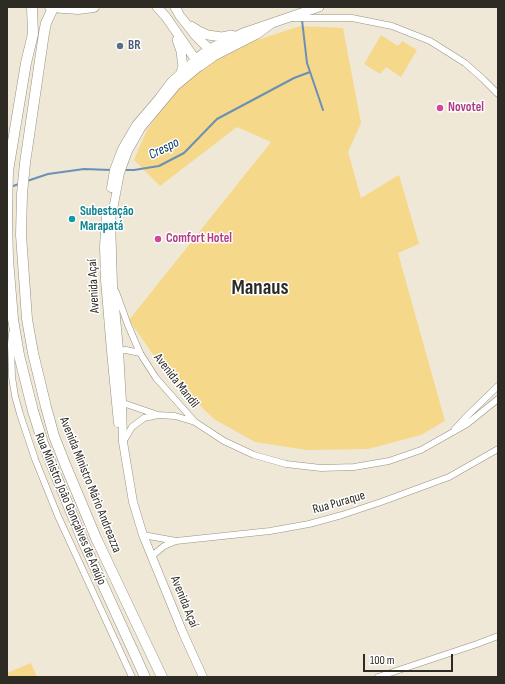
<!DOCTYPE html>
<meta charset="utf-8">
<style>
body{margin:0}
#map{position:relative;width:505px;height:684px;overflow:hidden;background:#efe8d7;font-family:"Sofia Sans Condensed",sans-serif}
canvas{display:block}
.frame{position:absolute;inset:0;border:8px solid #2e2b25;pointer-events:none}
.scale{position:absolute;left:363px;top:654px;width:90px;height:18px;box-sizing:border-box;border:2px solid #2e2b25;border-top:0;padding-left:5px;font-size:12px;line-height:14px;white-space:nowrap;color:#2e2b25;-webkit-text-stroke:3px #fff;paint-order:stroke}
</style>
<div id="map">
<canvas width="505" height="684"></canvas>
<div class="frame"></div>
<div class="scale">100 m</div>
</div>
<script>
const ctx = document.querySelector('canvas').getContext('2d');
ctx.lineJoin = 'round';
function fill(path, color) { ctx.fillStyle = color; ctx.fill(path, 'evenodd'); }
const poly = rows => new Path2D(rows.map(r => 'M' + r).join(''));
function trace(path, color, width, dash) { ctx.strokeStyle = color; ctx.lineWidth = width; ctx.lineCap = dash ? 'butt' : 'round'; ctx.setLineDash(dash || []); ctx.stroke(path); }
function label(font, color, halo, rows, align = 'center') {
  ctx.font = font + ' "Sofia Sans Condensed",sans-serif'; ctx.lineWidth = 3; ctx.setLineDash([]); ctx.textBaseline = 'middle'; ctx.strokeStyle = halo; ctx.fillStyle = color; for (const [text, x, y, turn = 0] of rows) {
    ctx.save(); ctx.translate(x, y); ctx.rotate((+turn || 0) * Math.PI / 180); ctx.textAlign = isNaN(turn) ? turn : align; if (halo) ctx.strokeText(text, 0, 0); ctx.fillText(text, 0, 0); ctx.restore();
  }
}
const green = poly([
 [300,26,343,28,361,123,348,152,361,198,399,175,419,244,398,253,445,421,421,435,368,449,307,450,255,442,214,419,166,373,129,320,271,142,237,127,160,186,134,160,147,130,173,93,207,65,254,41],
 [381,35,398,46,402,41,417,50,401,77,386,67,380,74,364,64],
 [31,663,37,677,7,677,7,673]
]);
const stream = poly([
 [302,20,307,63,323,110],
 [124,170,134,170,159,166,184,153,217,119,294,78,310,72],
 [27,181,48,174,84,169,111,170],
 [10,187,19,184]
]);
const minor = poly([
 [292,18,352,18,392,26,430,41,465,63,483,79,498,94],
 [116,292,128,325,140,353,156,378,195,422],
 [12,333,11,344,12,377,15,396,20,414,35,459,58,516,132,677],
 [116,351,126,350,140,353],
 [120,402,158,415],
 [455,429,465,418,498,386],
 [123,442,132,427,144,418,158,415,175,416,195,422,224,441,254,455,286,464,321,468,354,467,389,461,421,450,467,424,498,399],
 [143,535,176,541,270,531,309,524,342,515,381,502,449,477,498,449],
 [152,556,164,546,176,541],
 [378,677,477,644,498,636]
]);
const tertiary = poly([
 [200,66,176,86,141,128,128,151,120,173,111,220,113,285,119,350,122,402,123,442,133,502,143,535,183,633,203,677],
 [111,188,114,170,122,149,136,125,159,98,171,82,196,59],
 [106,215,104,247,105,280,111,351,118,423]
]);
const secondary = poly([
 [157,7,166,17,200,66,214,56,257,34,272,23],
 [175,7,180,16,188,26,195,35,209,49,212,53],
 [191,26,199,31,208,35,222,37,232,35],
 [177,40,181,51,182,60,183,66,181,72],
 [196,59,209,49,243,33,319,7]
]);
const primary = poly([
 [32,7,33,34,26,63,8,171,7,216,8,260,13,319,19,355,33,411,43,443,55,473,83,541,145,677],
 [50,7,78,9,94,7],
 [53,8,46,23,44,33,25,163,22,194,21,235,27,319,33,353,46,407,54,436,65,464,96,538,162,677]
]);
const markers = [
 [120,46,4,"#5c6f8a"],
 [440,108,4,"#d1479c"],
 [72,219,4,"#0f9aa8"],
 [158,239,4,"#d1479c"]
];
const serviceNames = [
 ["BR",128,46]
];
const hotelNames = [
 ["Novotel",448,108],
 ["Comfort Hotel",166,239]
];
const cultureNames = [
 ["Subestação",80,212],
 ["Marapatá",80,227]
];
const streetNames = [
 ["Avenida Açaí",94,286,-93],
 ["Avenida Mandil",176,381,52],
 ["Avenida Ministro Mário Andreazza",90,485,68],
 ["Rua Puraque",339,503,-16],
 ["Rua Ministro João Gonçalves de Araújo",70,509,67],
 ["Avenida Açaí",184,602,68]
];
const waterNames = [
 ["Crespo",164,149,-26]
];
const townNames = [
 ["Manaus",260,289]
];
fill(green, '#f5d889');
trace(stream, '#6a90b5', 2);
trace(minor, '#979181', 7);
trace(tertiary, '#979181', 9);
trace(secondary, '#979181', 10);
trace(primary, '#979181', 11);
trace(minor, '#fff', 6);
trace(tertiary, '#fff', 8);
trace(secondary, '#fff', 9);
trace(primary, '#fff', 10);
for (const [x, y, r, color] of markers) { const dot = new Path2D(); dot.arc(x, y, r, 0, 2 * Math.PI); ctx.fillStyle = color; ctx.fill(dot); trace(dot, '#fff', 1.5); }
label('bold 13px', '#4e5e75', '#fff', serviceNames, 'left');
label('bold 13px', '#b23c85', '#fff', hotelNames, 'left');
label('bold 13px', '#0d838f', '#fff', cultureNames, 'left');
label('13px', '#2e2b25', '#fff', streetNames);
label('italic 14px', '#033b66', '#fff', waterNames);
label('bold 21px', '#2e2b25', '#fff', townNames);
</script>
